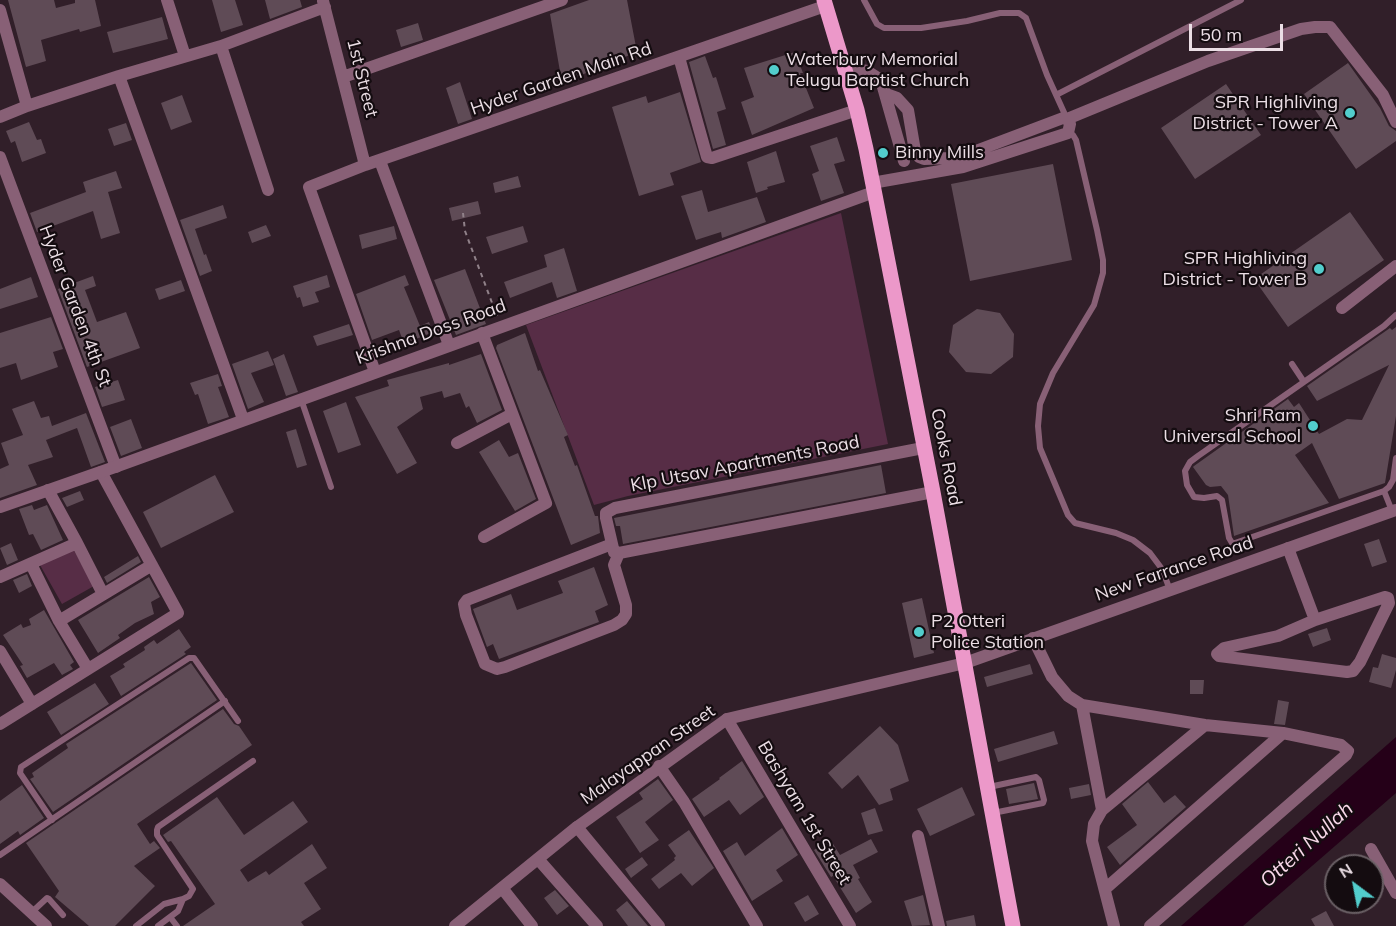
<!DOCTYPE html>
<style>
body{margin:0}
#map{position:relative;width:1396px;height:926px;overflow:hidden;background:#311f29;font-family:Mulish,sans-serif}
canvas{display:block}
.north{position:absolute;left:1324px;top:854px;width:60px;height:60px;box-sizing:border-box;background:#140c10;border:2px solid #6a6065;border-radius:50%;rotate:328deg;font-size:16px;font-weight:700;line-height:24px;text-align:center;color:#ebdee5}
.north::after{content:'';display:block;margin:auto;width:21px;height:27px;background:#52cdcc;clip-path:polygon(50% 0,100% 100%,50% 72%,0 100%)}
.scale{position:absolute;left:1189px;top:24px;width:94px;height:27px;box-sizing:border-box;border:3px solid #ebdee5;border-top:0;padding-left:8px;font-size:18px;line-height:21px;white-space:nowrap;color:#ebdee5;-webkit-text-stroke:4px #140c10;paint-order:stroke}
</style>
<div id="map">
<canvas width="1396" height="926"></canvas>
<div class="north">N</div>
<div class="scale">50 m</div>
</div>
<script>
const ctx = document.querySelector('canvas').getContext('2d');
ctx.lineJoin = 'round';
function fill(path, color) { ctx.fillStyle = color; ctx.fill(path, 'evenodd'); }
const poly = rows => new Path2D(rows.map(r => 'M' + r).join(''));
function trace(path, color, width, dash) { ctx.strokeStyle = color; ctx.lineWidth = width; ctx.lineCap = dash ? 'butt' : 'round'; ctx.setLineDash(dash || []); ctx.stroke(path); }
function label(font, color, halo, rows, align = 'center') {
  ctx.font = font + ' Mulish,sans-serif'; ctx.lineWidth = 4.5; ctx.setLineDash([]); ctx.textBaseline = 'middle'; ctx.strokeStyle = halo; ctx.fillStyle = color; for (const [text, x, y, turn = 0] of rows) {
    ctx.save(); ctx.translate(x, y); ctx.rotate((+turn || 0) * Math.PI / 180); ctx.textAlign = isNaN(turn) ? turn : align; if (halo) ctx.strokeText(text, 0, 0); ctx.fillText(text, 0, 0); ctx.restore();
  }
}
const green = poly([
 [841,213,888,444,628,496,594,505,526,325],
 [72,547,94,586,62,604,40,565]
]);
const water = poly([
 [1396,737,1396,793,1243,926,1181,926]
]);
const building = poly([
 [8,0,54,0,56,8,75,3,75,0,95,0,101,26,80,32,79,29,41,40,46,61,26,67],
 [212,0,235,0,243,25,221,32],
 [265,0,300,0,302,7,270,19],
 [589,0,627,0,637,52,562,83,550,14],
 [162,17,168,39,113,53,107,32],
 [418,23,423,40,401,47,396,30],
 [795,52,803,73,800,73,814,108,752,135,741,102,754,97,744,68],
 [705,56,713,78,716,77,726,109,717,112,726,145,713,149,689,62],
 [1348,63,1380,108,1389,126,1396,131,1396,141,1356,169,1304,94],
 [460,82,472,119,458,124,446,88],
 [1226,84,1261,135,1195,179,1161,128],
 [680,92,701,162,670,173,674,185,639,196,612,107,646,96,648,103],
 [182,95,192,122,171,130,161,103],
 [29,122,37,140,41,139,46,153,22,162,15,141,11,143,6,131],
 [126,123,132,140,114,146,108,129],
 [837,137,845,161,834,164,844,193,821,201,812,174,819,171,810,146],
 [776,151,785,182,767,187,768,189,756,193,747,162],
 [1053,164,1072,260,970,281,951,184],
 [116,171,122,188,108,192,120,233,101,239,93,211,37,232,30,213,86,192,83,182],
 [518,176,521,187,495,193,493,183],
 [702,190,708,212,757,197,766,222,722,238,721,232,696,240,681,196],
 [478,201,481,214,452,221,449,208],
 [223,205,227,218,195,229,204,255,206,254,212,271,200,276,180,220],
 [1350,212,1384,260,1288,327,1254,279],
 [266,225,271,236,252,243,248,232],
 [394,226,397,239,362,249,359,235],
 [523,226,528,242,492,254,486,237],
 [564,248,577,291,557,298,552,282,510,298,504,282,547,267,544,255],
 [465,269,486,324,456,335,434,280],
 [327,275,330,287,315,292,319,302,303,307,300,297,297,298,293,286],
 [405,275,409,285,404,287,420,326,429,322,433,332,404,344,399,330,372,340,356,294],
 [93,276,96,286,85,290,97,322,126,312,140,348,87,367,58,289],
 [31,277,38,297,0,309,0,289],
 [181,280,185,291,159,300,155,289],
 [977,309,1000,313,1014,334,1013,357,991,374,966,372,949,352,953,325],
 [51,317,63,349,53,352,58,367,21,380,16,363,0,368,0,333],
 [349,324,353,335,317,346,313,336],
 [1396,327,1396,416,1385,483,1339,499,1312,443,1295,455,1329,503,1234,536,1228,495,1221,486,1210,487,1206,485,1193,467,1194,466,1288,399,1294,407,1299,403,1319,434,1347,419,1362,420,1389,365,1317,401,1307,386,1390,328,1392,330],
 [525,333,538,371,540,370,568,435,564,437,575,466,577,465,595,516,598,516,600,533,571,545,496,348,497,345],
 [268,351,274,365,251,373,264,402,248,409,232,364],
 [284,354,298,392,286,396,273,359],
 [481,354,502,410,477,423,469,406,466,408,460,393,444,398,442,391,420,397,423,409,397,427,417,463,397,474,355,397,389,386,387,380,449,363,449,365],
 [218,374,222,386,218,387,229,417,208,424,198,394,195,395,190,383],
 [118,380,125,400,102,407,95,387],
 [34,401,41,418,49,416,52,426,86,413,105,462,91,467,77,428,46,440,53,457,28,465,37,485,0,498,0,469,9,465,1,443,23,435,12,409],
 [346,402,361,445,338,453,323,411],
 [131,419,142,448,121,456,110,427],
 [296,429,307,465,297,468,286,432],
 [499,440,509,457,518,453,536,499,515,511,479,452],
 [881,465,886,493,623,544,620,526,616,526,614,518],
 [215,475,234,512,161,548,143,512],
 [80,491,84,500,67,507,62,498],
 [32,505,34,510,47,505,63,540,41,550,33,534,29,535,19,509],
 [1379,539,1387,562,1372,567,1364,544],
 [11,543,18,560,7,565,0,548],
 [138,556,141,562,107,583,104,577],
 [594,567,608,605,595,611,599,622,499,659,493,644,487,647,473,609,511,594,517,610,563,593,558,581],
 [27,574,32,586,19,593,13,580],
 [149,577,160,597,151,602,154,614,135,623,118,635,120,638,98,653,78,620],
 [922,598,934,653,914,658,902,603],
 [44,610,74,662,70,665,73,669,62,675,54,663,27,678,20,666,23,665,3,635,21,624,23,628,31,625,29,619],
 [1327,628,1331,640,1313,647,1308,634],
 [179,629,191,647,184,652,186,654,121,696,110,676,125,667,123,664,145,650,144,647,154,640,157,644],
 [1382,654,1396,658,1396,670,1391,688,1369,682,1373,667,1378,668],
 [191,663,217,700,53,812,30,779,34,777,32,773,68,748,66,744],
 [1030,664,1033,674,987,687,984,677],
 [1190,680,1204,680,1203,694,1190,694],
 [95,683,109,704,61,735,47,712],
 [1278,700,1289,702,1285,725,1274,724],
 [223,709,234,724,239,726,252,745,137,824,150,844,154,841,160,848,134,866,155,886,115,926,89,926,55,897,59,891,26,843],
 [880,726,898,745,909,781,890,789,893,800,879,805,858,775,842,789,828,773],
 [1054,731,1058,744,998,762,994,749],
 [742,761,764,797,740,815,729,800,704,817,692,799,720,779,719,778],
 [658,779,673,800,645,822,659,840,640,853,616,817,643,799,639,793],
 [1148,782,1164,803,1175,795,1186,807,1120,865,1107,847,1137,825,1122,804],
 [1034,783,1038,799,1009,804,1006,789],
 [1089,784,1091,795,1071,799,1069,788],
 [22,785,44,818,20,835,18,831,0,844,0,801],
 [962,787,975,815,930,836,917,809],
 [217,797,244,835,293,801,308,822,240,870,248,882,266,871,269,875,312,844,327,868,304,883,321,909,301,922,304,926,183,926,215,904,171,841,168,842,163,835],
 [875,808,883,831,868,835,861,813],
 [782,828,798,855,776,870,783,881,752,901,723,851,737,842,745,856],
 [689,830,714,868,692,886,681,873,659,889,651,879,675,860,674,858,676,856,668,845],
 [830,839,840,855,871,839,878,852,853,865,860,878,858,879,872,902,856,913,833,876,831,877,814,850],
 [642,857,648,865,631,878,625,869],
 [1372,867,1384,889,1372,897],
 [555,890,569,906,557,915,544,898],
 [808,895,819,914,805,922,794,903],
 [923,895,930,925,912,926,904,901],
 [627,901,648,926,628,926,616,910],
 [1326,911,1334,926,1315,926,1311,919],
 [974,915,976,926,947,926,946,921]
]);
const path = poly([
 [463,213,465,231,497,316]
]);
const service = poly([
 [864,0,877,24,884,28,921,28,967,21,1000,13,1019,13,1026,18,1047,75,1067,119],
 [1056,95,1241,0],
 [1068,133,1073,135,1076,140,1097,230,1103,260,1103,273,1094,305,1053,373,1040,404,1038,426,1040,448,1068,515,1075,523,1116,533,1133,540,1150,553,1162,569,1170,590],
 [1396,315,1384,326,1198,456,1190,462,1185,471,1187,485,1194,497,1204,498,1217,496,1222,500,1229,538,1232,543,1235,543,1384,491,1389,487,1393,480,1396,458],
 [1292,364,1304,382],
 [301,399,331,487],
 [1384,491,1392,511],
 [989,787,1036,777,1039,780,1044,800,1043,803,993,813],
 [52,820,20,773,21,767,189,658,194,658,238,721],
 [0,855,225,701],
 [183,899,189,896,193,889,157,835,157,830,158,827,253,761],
 [32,912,47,898,49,899,63,915],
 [170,917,177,926],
 [136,926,164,904,183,899,178,911,158,926]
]);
const minor = poly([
 [167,0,185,56],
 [323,1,365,165],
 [0,10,27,106],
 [221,46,268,190],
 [679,57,707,157,712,158,857,110],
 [844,67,867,71,881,80,904,161],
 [119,76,243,419],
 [343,77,562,0],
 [0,117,27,106,119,76,221,46,325,7],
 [1067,119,1208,61,1301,29,1315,27,1330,27,1383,95,1396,122],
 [0,157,116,467],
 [380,161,449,345],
 [872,183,963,167,1068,133,1070,124,1067,119,1063,118,973,152,952,158,924,159,919,157,915,151,908,110,897,98,886,94],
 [1342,308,1396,266],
 [482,333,546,503,484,537],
 [375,372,309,187,365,165,825,6],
 [457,443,512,414],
 [923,448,615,508,606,513,606,518,613,548,614,552,619,553,933,492],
 [48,490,77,543,103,594],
 [612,544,467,600,464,604,466,615,485,664,497,669,505,667,614,625,622,620,626,614,626,605,614,565,619,553],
 [1288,548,1315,620],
 [31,564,59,621,152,565],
 [0,577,77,543],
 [1385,597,1388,598,1389,603,1360,662,1353,671,1347,672,1219,656,1217,654,1224,648,1278,636,1315,620,1385,597],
 [59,621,88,669],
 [1033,638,1052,677,1068,696,1082,705,1102,810,1094,824,1092,841,1114,926],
 [0,651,32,704],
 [1082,705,1205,725,1283,733,1341,745,1348,751,1346,755,1150,926],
 [727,719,850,926],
 [0,724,178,613,101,472],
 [659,766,684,802,757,926],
 [1102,810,1205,725],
 [577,827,659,926],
 [918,836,939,926],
 [1371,849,1396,893],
 [538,859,597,926],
 [502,888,532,926],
 [1105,889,1283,733]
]);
const tertiary = poly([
 [0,507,112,468,874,192],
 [0,884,46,926],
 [455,926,577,827,727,719,965,663,1396,510]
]);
const primary = poly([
 [824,0,857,110,866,149,933,492,1013,926]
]);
const markers = [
 [774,70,6,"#52cdcc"],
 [1350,113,6,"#52cdcc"],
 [883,153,6,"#52cdcc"],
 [1319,269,6,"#52cdcc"],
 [1313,426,6,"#52cdcc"],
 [919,632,6,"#52cdcc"]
];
const poiNames = [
 ["Waterbury Memorial",786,60],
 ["Telugu Baptist Church",786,81],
 ["SPR Highliving",1338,103,"right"],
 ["District - Tower A",1338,124,"right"],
 ["Binny Mills",895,153],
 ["SPR Highliving",1307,259,"right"],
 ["District - Tower B",1307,280,"right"],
 ["Shri Ram",1301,416,"right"],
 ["Universal School",1301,437,"right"],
 ["P2 Otteri",931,622],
 ["Police Station",931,643]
];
const streetNames = [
 ["1st Street",362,78,76],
 ["Hyder Garden Main Rd",561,79,-19],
 ["Hyder Garden 4th St",75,306,69],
 ["Krishna Doss Road",431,332,-20],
 ["Cooks Road",946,457,79],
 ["Klp Utsav Apartments Road",745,464,-11],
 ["New Farrance Road",1174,569,-19],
 ["Malayappan Street",648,755,-35],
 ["Bashyam 1st Street",804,813,59]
];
const waterNames = [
 ["Otteri Nullah",1307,845,-42]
];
fill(green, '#572d46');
fill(water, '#250018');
fill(building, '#5f4b56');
trace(path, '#908189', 2, [4.5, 4.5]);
trace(service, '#886076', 6);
trace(minor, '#886076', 12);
trace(tertiary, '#886076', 12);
trace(primary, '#ec98c9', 15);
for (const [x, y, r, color] of markers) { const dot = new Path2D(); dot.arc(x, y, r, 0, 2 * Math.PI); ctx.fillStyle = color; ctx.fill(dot); trace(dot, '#140c10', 2); }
label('18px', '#ebdee5', '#140c10', poiNames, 'left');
label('18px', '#ebdee5', '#140c10', streetNames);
label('italic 20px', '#f8d8e9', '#140c10', waterNames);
</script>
